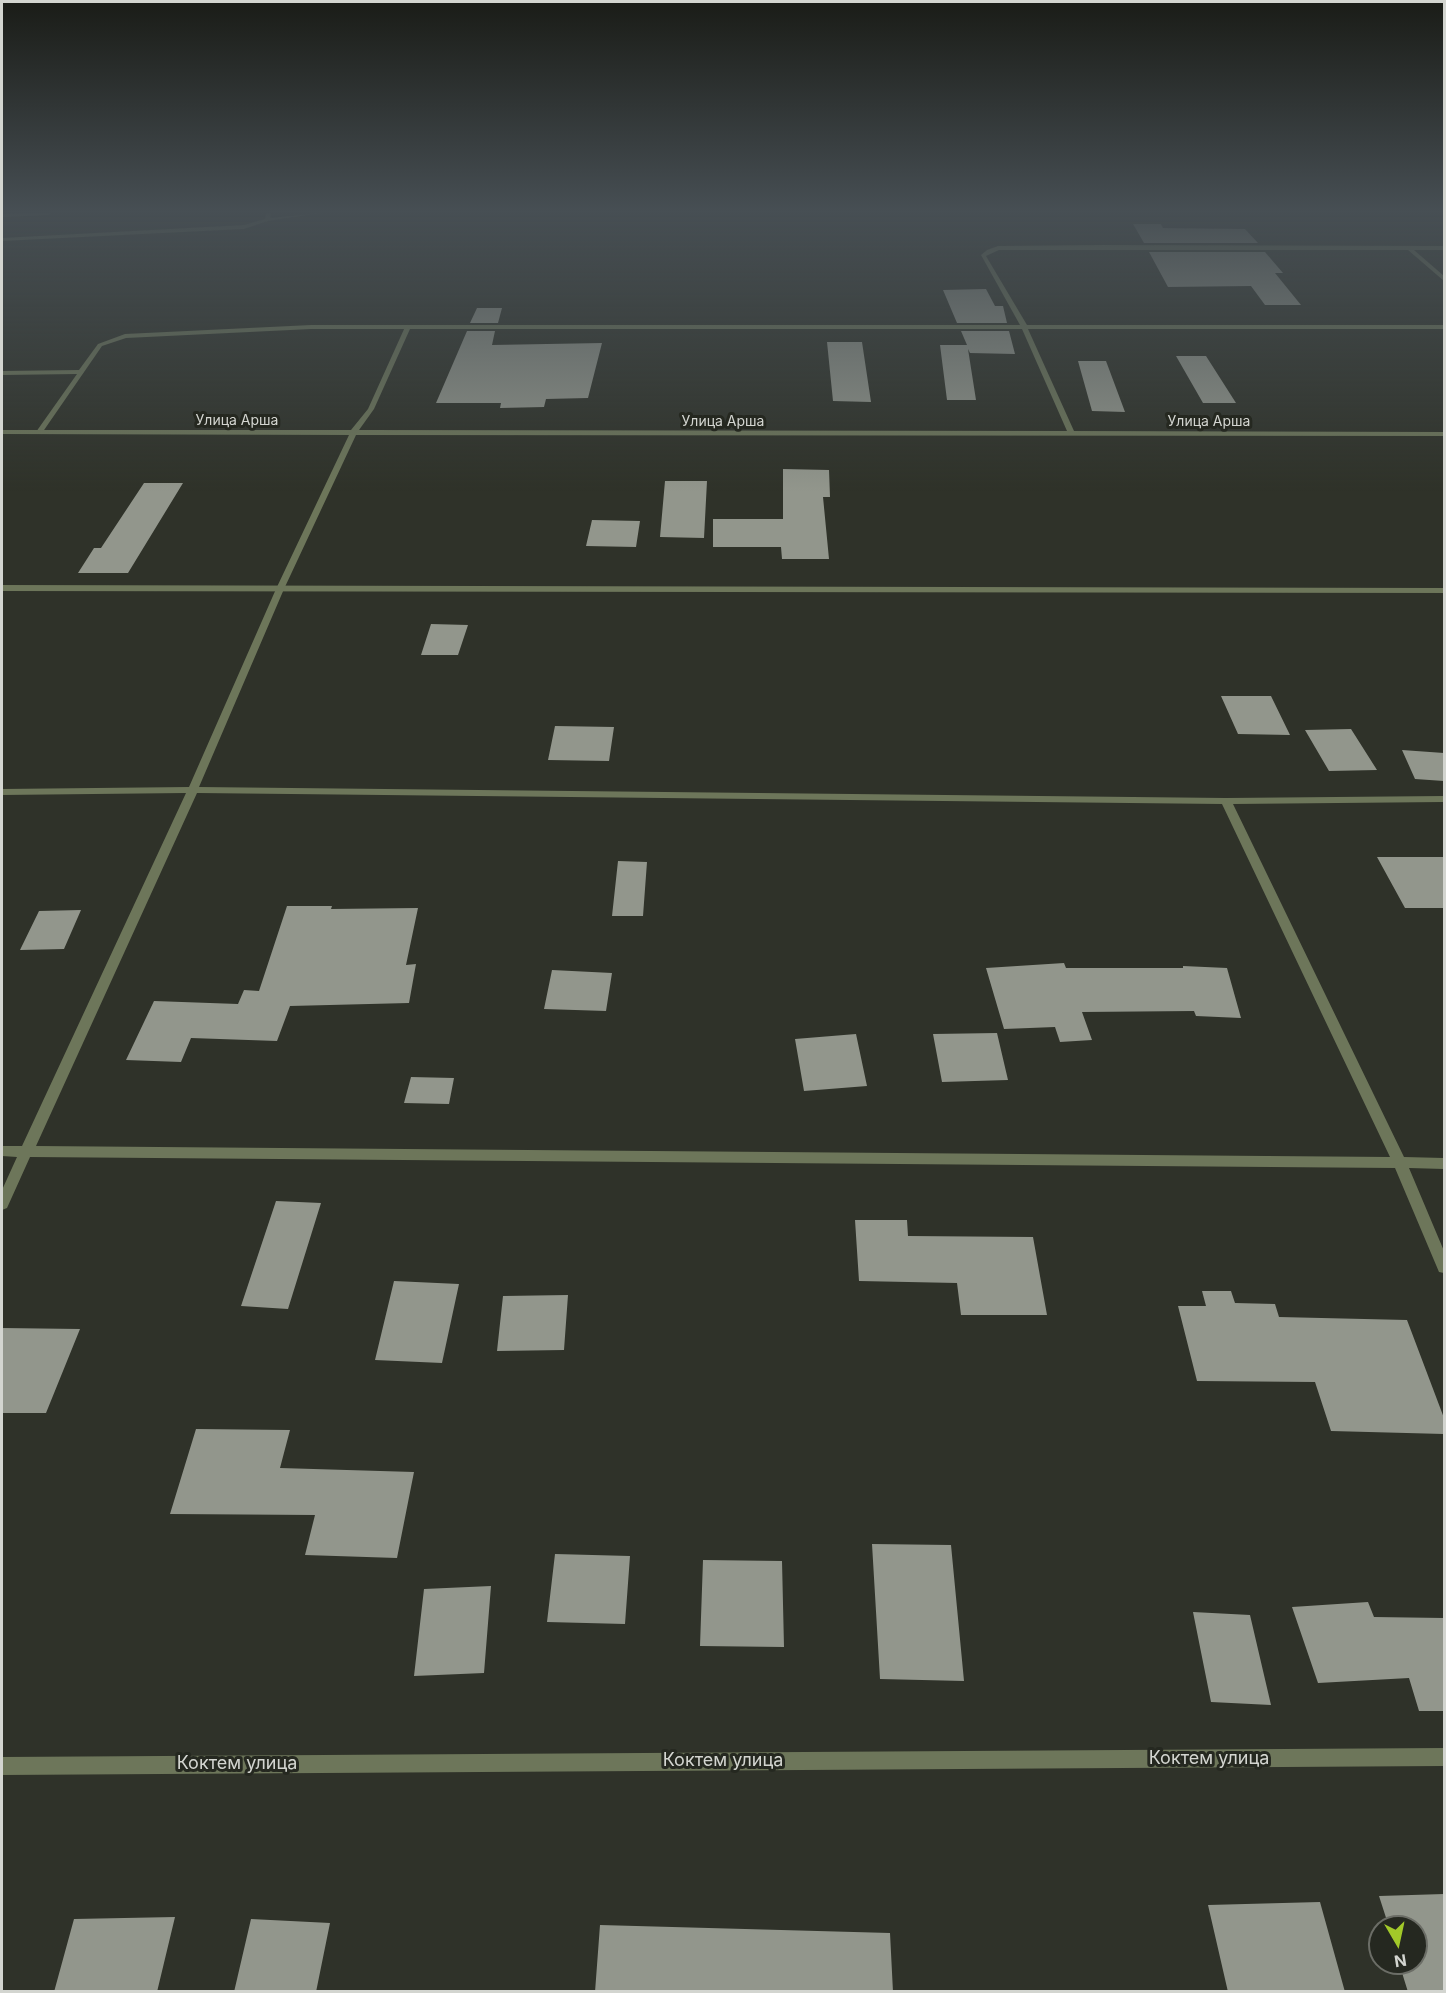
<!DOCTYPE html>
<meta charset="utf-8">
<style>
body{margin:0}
#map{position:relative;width:1446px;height:1993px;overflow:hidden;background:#2f3229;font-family:Inter,sans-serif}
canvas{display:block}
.frame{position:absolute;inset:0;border:3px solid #d3d5d0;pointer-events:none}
.north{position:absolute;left:1368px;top:1915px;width:60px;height:60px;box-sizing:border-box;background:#252820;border:2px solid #6b6d66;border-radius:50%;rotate:171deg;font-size:16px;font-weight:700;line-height:24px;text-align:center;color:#d3d5d0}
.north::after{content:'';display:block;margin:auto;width:21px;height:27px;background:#a2c929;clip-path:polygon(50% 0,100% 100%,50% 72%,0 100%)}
</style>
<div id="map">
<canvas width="1446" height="1993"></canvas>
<div class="frame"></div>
<div class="north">N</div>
</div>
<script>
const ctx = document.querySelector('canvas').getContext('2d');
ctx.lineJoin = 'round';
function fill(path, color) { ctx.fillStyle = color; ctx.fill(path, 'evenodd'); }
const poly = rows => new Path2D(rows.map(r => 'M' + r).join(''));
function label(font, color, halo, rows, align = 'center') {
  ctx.font = font + ' Inter,sans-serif'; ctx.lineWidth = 6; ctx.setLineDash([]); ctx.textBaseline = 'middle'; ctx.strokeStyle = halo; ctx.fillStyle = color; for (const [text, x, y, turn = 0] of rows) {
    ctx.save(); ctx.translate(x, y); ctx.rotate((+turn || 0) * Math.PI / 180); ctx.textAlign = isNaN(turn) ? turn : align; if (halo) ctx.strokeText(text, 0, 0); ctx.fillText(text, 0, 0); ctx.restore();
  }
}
const building = poly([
 [1133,224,1161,224,1163,228,1245,229,1258,243,1144,243],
 [1149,252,1265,252,1283,273,1275,273,1301,305,1265,305,1251,286,1168,287],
 [986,289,995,306,1003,306,1007,323,957,323,943,290],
 [477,308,502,308,498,323,470,323],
 [467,331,495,331,492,345,602,343,588,398,546,399,544,407,500,408,501,403,436,403],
 [961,331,1009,331,1015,354,970,353,968,349,976,400,947,400,940,345,967,345],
 [827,342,862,342,871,402,833,401],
 [1176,356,1206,356,1236,403,1203,403],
 [1078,361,1106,361,1125,412,1092,411],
 [783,469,829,470,830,497,823,497,829,559,782,559,781,547,713,547,713,519,783,519],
 [665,481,707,481,704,538,660,537],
 [144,483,183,483,128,573,78,573,94,548,101,548],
 [592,520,640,521,636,547,586,546],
 [431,624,468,625,458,655,421,655],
 [1221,696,1271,696,1290,735,1238,734],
 [555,726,614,727,609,761,548,760],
 [1351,729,1377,770,1329,771,1305,730],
 [1402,750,1444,753,1444,781,1415,779],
 [1377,857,1444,857,1444,908,1405,908],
 [618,861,647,862,643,916,612,916],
 [287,906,332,906,331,909,418,908,406,965,416,964,409,1003,290,1006,277,1041,191,1038,181,1062,126,1060,154,1001,238,1004,244,990,259,991],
 [81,910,64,949,20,950,39,911],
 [1064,963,1066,968,1183,968,1183,966,1227,968,1241,1018,1196,1016,1194,1011,1082,1012,1092,1040,1060,1042,1055,1027,1004,1029,986,968],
 [552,970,612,973,606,1011,544,1009],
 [997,1033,1008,1080,942,1082,933,1034],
 [856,1034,867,1086,804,1091,795,1039],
 [411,1077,454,1078,449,1104,404,1103],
 [276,1201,321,1203,288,1309,241,1306],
 [855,1220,907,1220,908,1236,1033,1237,1047,1315,961,1315,957,1283,859,1281],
 [394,1281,459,1284,442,1363,375,1360],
 [1202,1291,1231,1291,1235,1303,1275,1304,1279,1317,1407,1320,1444,1418,1444,1434,1331,1431,1315,1382,1197,1381,1178,1306,1206,1306],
 [568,1295,564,1350,497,1351,503,1296],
 [2,1328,80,1329,46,1413,2,1413],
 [196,1429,290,1430,280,1468,414,1472,397,1558,305,1555,315,1515,170,1514],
 [872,1544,951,1545,964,1681,880,1679],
 [555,1554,630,1556,625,1624,547,1622],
 [703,1560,782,1561,784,1647,700,1646],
 [491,1586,484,1673,414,1676,424,1589],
 [1368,1602,1374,1617,1444,1618,1444,1711,1419,1711,1409,1678,1318,1683,1292,1607],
 [1193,1612,1250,1615,1271,1705,1211,1702],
 [1444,1894,1444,1992,1408,1992,1399,1963,1416,1963,1416,1927,1389,1927,1379,1896],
 [1320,1902,1345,1992,1228,1992,1208,1905],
 [175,1917,157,1992,54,1992,74,1919],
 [251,1919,330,1923,316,1992,234,1992],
 [600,1925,890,1933,893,1992,595,1992]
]);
const service = poly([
 [51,213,49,215,2,217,2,214,51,213],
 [266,213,271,213,270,218,321,213,268,221,244,229,2,241,2,238,244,225,265,219,266,213],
 [311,325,408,325,411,327,408,329,311,329,126,338,102,346,42,433,40,434,36,432,77,374,2,375,2,371,79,370,98,344,125,334,311,325],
 [2,585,1444,588,1444,593,2,591,2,585]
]);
const minor = poly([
 [1103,245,1444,246,1444,250,1414,250,1444,276,1444,281,1408,250,999,250,986,256,1027,325,1444,325,1444,329,1028,329,1074,431,1444,432,1444,436,356,435,284,589,199,787,1226,798,1444,796,1444,802,1233,804,1404,1157,1444,1158,1444,1169,1409,1168,1444,1251,1444,1273,1439,1272,1395,1168,30,1157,7,1208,2,1210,2,1190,17,1157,2,1156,2,1146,22,1146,186,793,2,795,2,789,189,787,276,589,349,435,2,434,2,430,351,430,368,409,405,327,408,325,1020,325,981,255,987,250,998,246,1103,245],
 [410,329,1022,329,1067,431,359,430,374,409,410,329],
 [197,793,1222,804,1390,1157,36,1146,197,793],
 [1444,1748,1444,1766,2,1775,2,1757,1444,1748]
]);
const farStreetnames = [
 ["Улица Арша",237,421],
 ["Улица Арша",723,422],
 ["Улица Арша",1209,422]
];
const nearStreetnames = [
 ["Коктем улица",1209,1759],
 ["Коктем улица",723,1761],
 ["Коктем улица",237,1764]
];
fill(building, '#92968c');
fill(service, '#6d765a');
fill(minor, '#6d765a');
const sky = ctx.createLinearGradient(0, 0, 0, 492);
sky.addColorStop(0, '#1a1c17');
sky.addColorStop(0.43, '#474f54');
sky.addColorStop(1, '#474f5400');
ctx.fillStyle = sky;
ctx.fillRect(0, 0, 1446, 492);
label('14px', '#d3d5d0', '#252820', farStreetnames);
label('18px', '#d3d5d0', '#252820', nearStreetnames);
</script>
